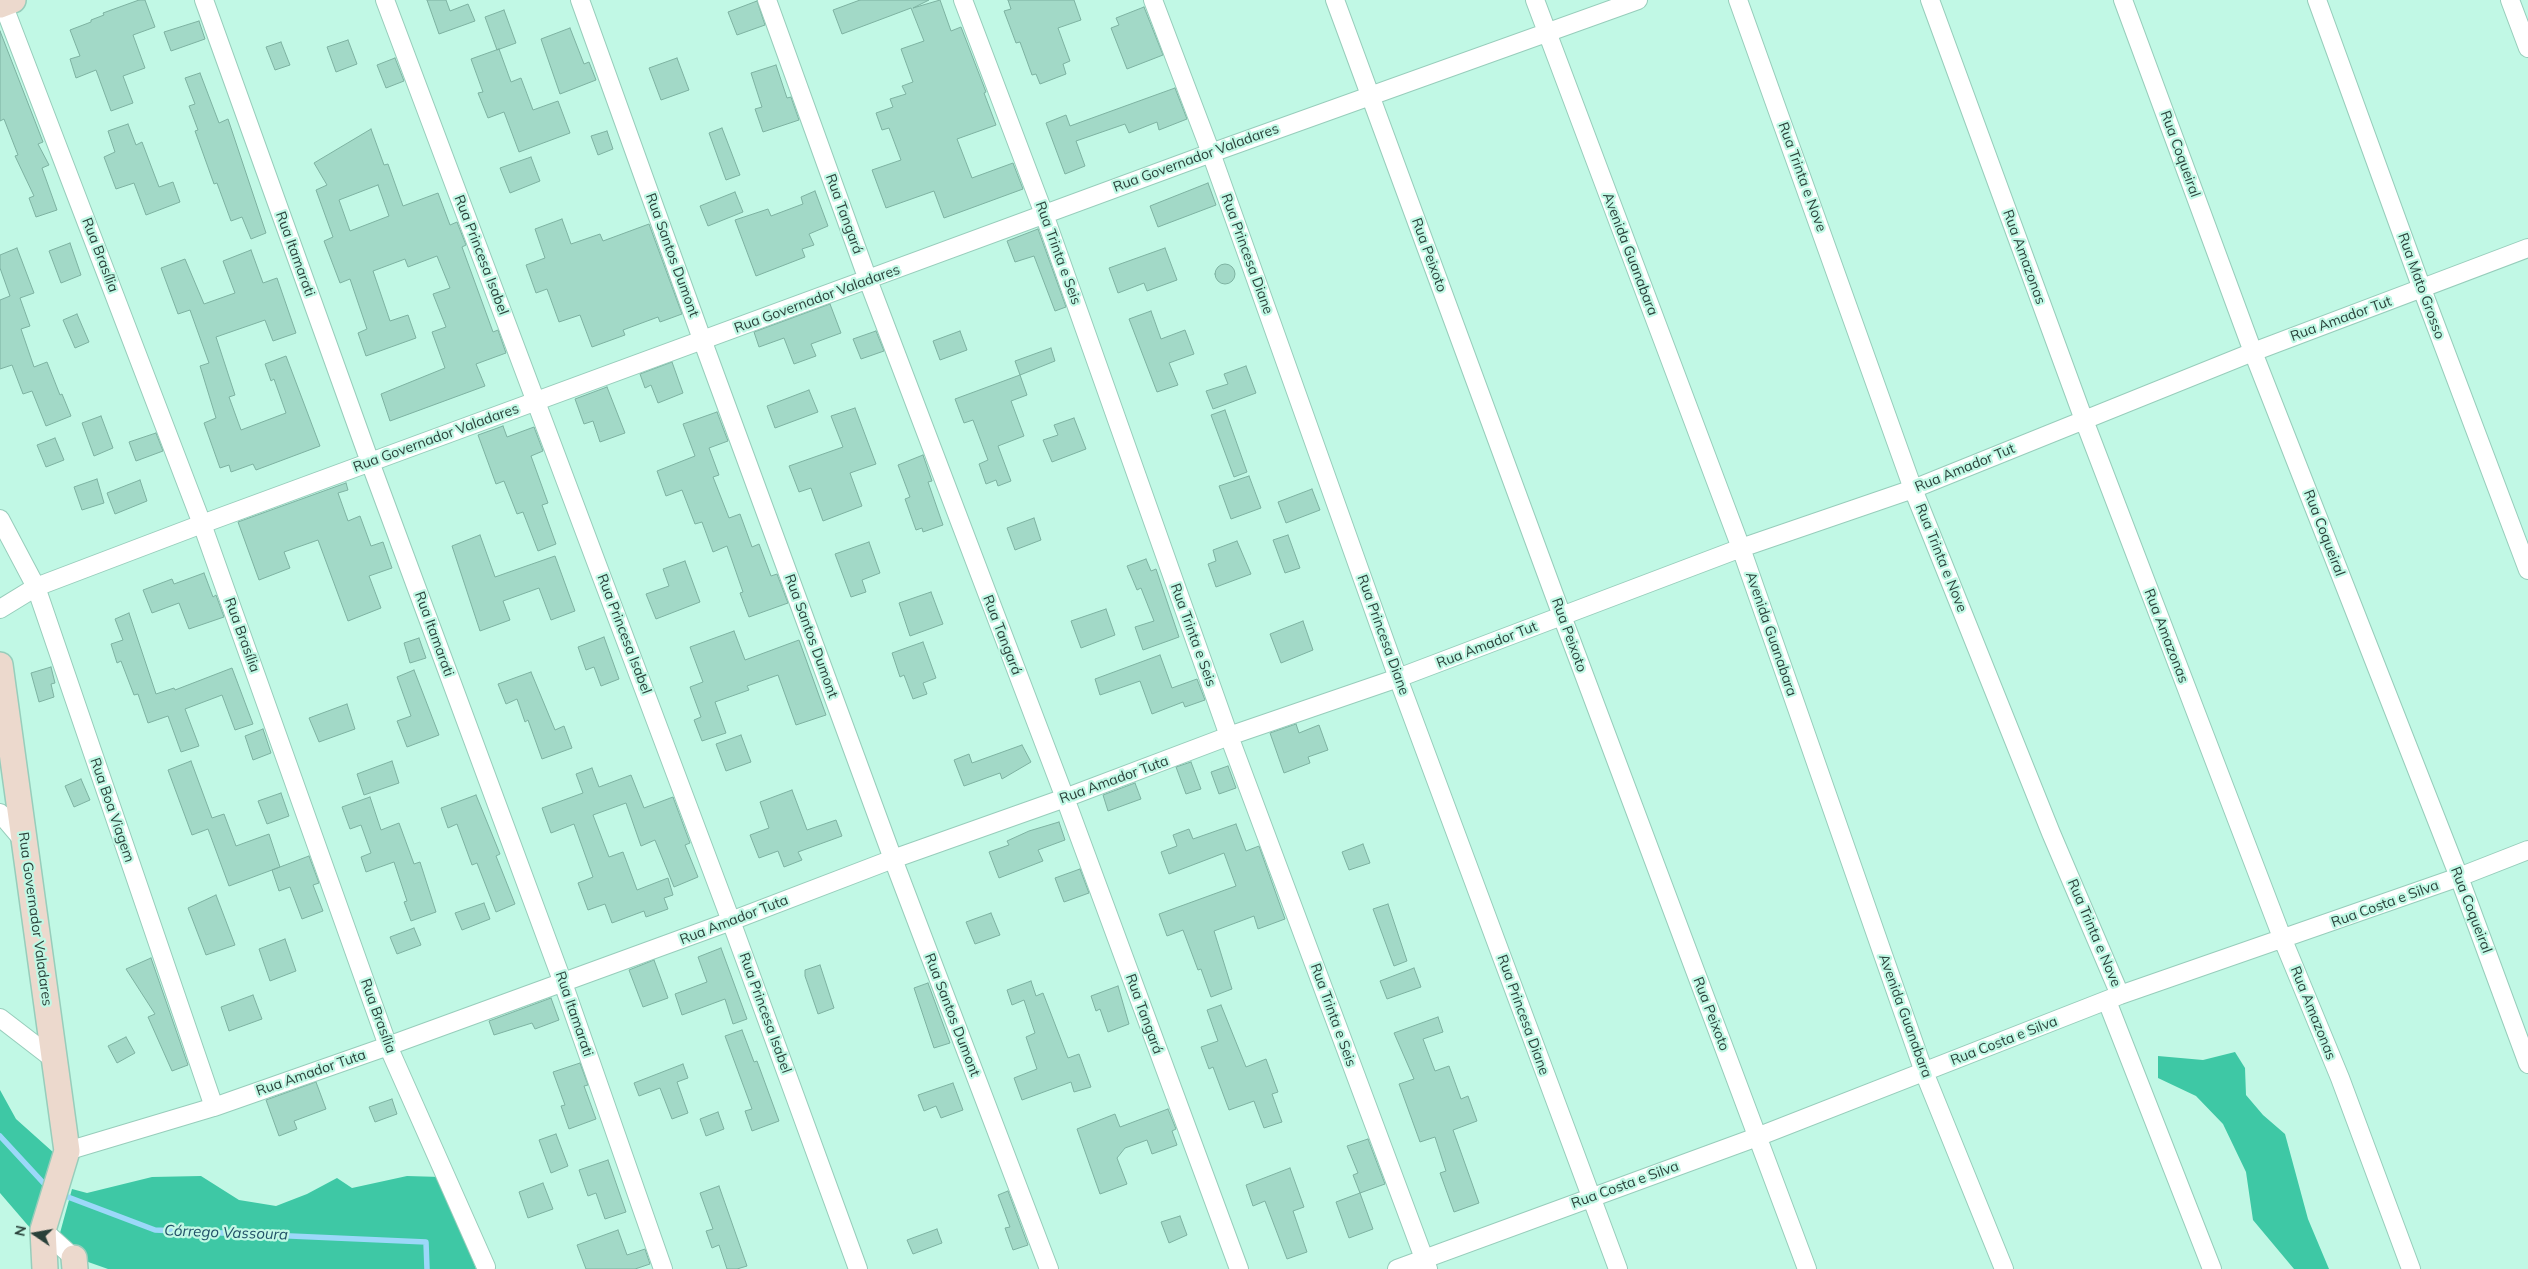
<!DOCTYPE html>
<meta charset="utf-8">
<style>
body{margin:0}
#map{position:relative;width:2528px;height:1269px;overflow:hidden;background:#c1f8e5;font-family:Mulish,sans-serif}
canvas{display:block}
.north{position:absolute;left:10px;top:1209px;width:50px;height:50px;-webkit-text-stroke:4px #c1f8e5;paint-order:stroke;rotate:282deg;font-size:14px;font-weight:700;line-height:20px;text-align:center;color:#2a413a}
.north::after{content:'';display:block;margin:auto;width:18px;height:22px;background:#2a413a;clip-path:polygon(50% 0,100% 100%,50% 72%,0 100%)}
</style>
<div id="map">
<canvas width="2528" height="1269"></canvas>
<div class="north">N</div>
</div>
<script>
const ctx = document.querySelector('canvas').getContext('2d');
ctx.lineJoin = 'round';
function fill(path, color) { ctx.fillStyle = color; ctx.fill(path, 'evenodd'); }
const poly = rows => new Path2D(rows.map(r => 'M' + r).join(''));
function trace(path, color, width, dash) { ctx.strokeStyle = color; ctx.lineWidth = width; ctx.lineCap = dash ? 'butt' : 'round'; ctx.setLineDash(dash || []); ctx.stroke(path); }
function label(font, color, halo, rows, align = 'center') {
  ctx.font = font + ' Mulish,sans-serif'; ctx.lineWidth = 4.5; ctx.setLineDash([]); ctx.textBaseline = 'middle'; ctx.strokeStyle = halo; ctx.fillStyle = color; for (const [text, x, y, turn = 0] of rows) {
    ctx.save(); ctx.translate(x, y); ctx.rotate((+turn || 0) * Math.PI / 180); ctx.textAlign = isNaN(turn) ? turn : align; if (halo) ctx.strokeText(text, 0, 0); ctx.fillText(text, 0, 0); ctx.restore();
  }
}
const forest = poly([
 [2235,1052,2245,1068,2246,1095,2263,1115,2285,1134,2308,1219,2329,1269,2294,1269,2253,1220,2246,1172,2223,1124,2196,1096,2158,1078,2158,1056,2203,1060],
 [0,1090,16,1119,54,1153,31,1229,0,1193],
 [201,1176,239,1200,276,1206,307,1194,337,1178,352,1188,407,1176,441,1177,476,1269,108,1269,74,1257,57,1244,72,1189,87,1193,152,1177]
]);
const stream = poly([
 [0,1136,49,1189],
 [60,1194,155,1230,426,1242,427,1269]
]);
const building = poly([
 [139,0,145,0,155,27,133,35,145,68,123,76,133,103,111,111,96,70,76,78,70,59,80,56,70,30,91,22,91,20,104,15,103,13,139,0],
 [427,0,446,0,450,11,468,4,475,21,439,34,427,0],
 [860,0,929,0,913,8,940,0,951,31,961,27,986,92,984,93,996,125,957,139,972,178,1013,163,1023,189,944,218,934,191,886,208,872,170,901,160,889,128,882,130,876,113,893,107,890,99,906,94,902,86,913,82,901,49,924,41,911,8,842,34,833,10,860,0],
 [1008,0,1074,0,1081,20,1058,28,1070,61,1063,64,1066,74,1040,84,1036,74,1032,75,1020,42,1016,43,1004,11,1011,9,1008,0],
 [757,1,765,25,737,35,728,12,757,1],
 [1144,7,1163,55,1127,69,1111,28,1119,25,1116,18,1144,7],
 [504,10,516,43,497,50,485,17,504,10],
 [199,21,205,39,171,51,164,32,199,21],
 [570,28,584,64,589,62,596,80,560,94,541,39,570,28],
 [0,31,43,142,38,144,49,165,42,168,57,210,36,217,29,198,34,196,15,156,18,155,4,119,0,121,0,31],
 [348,40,357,64,336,72,327,47,348,40],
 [281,42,290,65,275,70,266,47,281,42],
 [499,49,511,82,521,78,533,110,558,101,570,133,519,152,504,112,488,118,478,93,483,92,471,59,499,49],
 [395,58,404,81,386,88,377,65,395,58],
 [677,58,689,90,661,100,649,68,677,58],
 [776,65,787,98,791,97,799,120,763,132,755,109,762,107,751,73,776,65],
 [200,73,219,123,228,119,266,233,251,239,242,217,231,221,217,183,214,184,195,131,198,130,189,106,195,104,185,78,200,73],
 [1175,88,1187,119,1159,130,1157,122,1129,133,1125,124,1076,141,1085,166,1065,174,1046,123,1066,115,1070,126,1175,88],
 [128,124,136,145,142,142,159,187,173,182,180,202,146,215,134,183,116,189,104,157,115,152,108,131,128,124],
 [722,128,740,175,726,180,709,133,722,128],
 [371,129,384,165,388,164,403,206,438,193,450,225,457,222,466,245,462,247,493,332,498,330,506,353,476,364,485,386,390,421,381,394,445,368,432,332,446,327,433,294,450,288,437,256,408,267,405,259,373,271,390,321,408,315,416,338,366,356,358,333,367,329,350,279,340,283,324,241,333,237,316,190,327,185,314,163,371,129],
 [378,185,389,216,350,231,339,200,378,185],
 [607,131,613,149,598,155,591,136,607,131],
 [531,157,540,181,510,193,500,168,531,157],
 [1208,183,1216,205,1158,227,1150,206,1208,183],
 [815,191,828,226,809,234,814,245,802,249,805,257,756,276,735,220,768,209,771,216,803,204,801,197,815,191],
 [735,192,743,212,708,226,700,206,735,192],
 [562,219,571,244,600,234,603,241,649,224,682,314,660,322,658,317,623,330,625,335,592,347,580,315,559,322,547,289,536,293,526,265,545,258,535,229,562,219],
 [1038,229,1066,307,1055,311,1034,256,1015,262,1007,241,1038,229],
 [70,243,81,275,61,283,49,251,70,243],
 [17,248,34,293,20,298,30,326,21,329,34,367,47,362,60,395,62,394,71,416,46,426,32,391,23,394,12,365,0,369,0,300,10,296,0,268,0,255,17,248],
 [1165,248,1177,280,1147,291,1144,283,1118,293,1109,268,1165,248],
 [251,250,263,283,277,278,296,333,273,341,265,320,216,337,235,395,229,397,241,430,286,413,274,379,271,381,265,364,286,356,320,446,256,470,253,464,231,472,229,465,220,468,204,423,216,418,200,366,209,363,190,310,178,314,161,268,185,259,204,304,235,293,223,261,251,250],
 '1215 274a10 10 0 1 1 20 0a10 10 0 1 1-20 0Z',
 [830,304,841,333,811,344,816,356,794,364,784,338,759,347,754,332,830,304],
 [1151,311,1161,339,1185,330,1194,354,1169,363,1178,385,1157,392,1129,319,1151,311],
 [77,314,89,342,75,348,63,320,77,314],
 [876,331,884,351,861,359,853,339,876,331],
 [960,331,967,350,940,360,933,341,960,331],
 [1051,348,1055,361,1020,375,1015,361,1051,348],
 [672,362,683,393,658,403,651,385,645,388,640,374,672,362],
 [1246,366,1256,393,1213,409,1206,391,1228,384,1224,374,1246,366],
 [1020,375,1027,395,1011,401,1024,436,998,446,1011,481,998,486,996,480,986,484,979,464,988,460,973,420,964,423,955,399,1020,375],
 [607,387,625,433,600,442,593,421,584,424,575,399,607,387],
 [809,390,818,412,775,428,767,406,809,390],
 [855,408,876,464,850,473,862,506,823,521,811,488,799,492,789,466,843,447,831,416,855,408],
 [1225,410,1247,472,1234,477,1211,415,1225,410],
 [717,412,728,441,709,448,719,475,713,477,729,518,740,514,752,547,759,544,771,576,777,574,788,603,749,617,740,593,743,592,727,546,713,552,702,522,695,524,682,490,666,496,657,471,695,456,683,424,717,412],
 [101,416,113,448,94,456,82,423,101,416],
 [1074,418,1086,449,1052,462,1043,440,1058,435,1054,425,1074,418],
 [503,426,507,437,534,427,543,451,531,456,548,503,542,505,556,544,538,551,523,512,517,514,504,481,496,484,478,435,503,426],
 [156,433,163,451,136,461,129,442,156,433],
 [55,438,64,460,46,467,37,445,55,438],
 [923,455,932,481,928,482,943,525,923,532,922,528,916,530,905,499,910,497,898,465,923,455],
 [1249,476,1261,508,1231,519,1219,486,1249,476],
 [97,479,104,503,82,510,74,487,97,479],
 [140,480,147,501,115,514,107,493,140,480],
 [346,483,348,490,338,493,348,521,360,516,371,546,383,542,392,568,369,576,381,608,348,621,318,540,284,552,290,568,259,580,238,522,346,483],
 [1312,489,1320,510,1286,523,1278,502,1312,489],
 [1034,518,1041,540,1015,550,1007,528,1034,518],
 [480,535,495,577,555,556,575,611,551,620,539,588,503,601,510,620,480,631,452,546,480,535],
 [1288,535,1300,568,1285,573,1273,540,1288,535],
 [1237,541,1251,574,1216,587,1208,564,1216,561,1213,550,1237,541],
 [869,542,880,573,862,580,866,592,851,597,835,554,869,542],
 [1146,559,1151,571,1156,569,1179,637,1143,650,1135,627,1154,621,1141,588,1137,590,1127,566,1146,559],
 [685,561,700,602,656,619,646,594,669,586,663,569,685,561],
 [204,573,213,597,216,595,224,617,189,629,179,603,152,613,143,590,172,579,174,584,204,573],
 [931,592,943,624,910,636,899,603,931,592],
 [1106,609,1115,635,1081,648,1071,621,1106,609],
 [129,613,156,694,174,688,175,690,232,668,253,724,235,730,222,695,185,709,199,746,181,752,168,716,148,723,138,694,134,695,121,661,117,663,111,644,123,640,115,619,129,613],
 [1303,621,1313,650,1281,663,1270,634,1303,621],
 [734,631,745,660,799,640,826,715,796,725,778,675,747,686,749,690,715,702,726,733,702,741,694,720,701,717,690,687,703,682,690,647,734,631],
 [604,637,619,679,601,686,594,667,586,670,578,647,604,637],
 [419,638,426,658,410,663,404,643,419,638],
 [923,642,936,678,923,683,927,694,913,699,904,675,900,677,892,653,923,642],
 [1160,655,1172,688,1197,679,1205,700,1185,707,1183,702,1152,714,1140,681,1100,695,1095,679,1160,655],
 [51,667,55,683,51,684,54,697,39,702,31,673,51,667],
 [414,670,439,735,407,747,397,721,411,716,397,677,414,670],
 [531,672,555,730,564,726,572,748,542,759,528,720,525,722,517,699,506,704,498,684,531,672],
 [347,704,355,729,319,742,309,718,347,704],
 [1296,724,1299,733,1319,725,1328,750,1308,757,1310,763,1284,773,1270,733,1296,724],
 [263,729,271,753,253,760,245,736,263,729],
 [741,735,751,762,726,771,716,744,741,735],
 [1022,745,1031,762,1002,779,1000,773,964,786,954,760,969,754,972,763,1022,745],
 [191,761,212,818,224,814,236,846,269,834,280,867,229,886,208,829,192,835,168,770,191,761],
 [392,761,399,783,364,795,357,774,392,761],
 [1191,762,1201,789,1186,794,1176,767,1191,762],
 [1228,766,1236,788,1219,794,1211,772,1228,766],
 [592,768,599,787,631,775,644,808,673,797,690,843,685,845,698,877,674,887,655,840,641,846,626,803,593,815,609,857,623,852,637,890,668,878,673,895,664,898,668,909,646,917,644,911,612,923,605,904,588,910,578,883,593,877,574,824,551,833,542,808,583,793,576,774,592,768],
 [81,779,90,800,74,807,65,786,81,779],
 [1135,783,1141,799,1108,811,1103,795,1135,783],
 [792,790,807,830,836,820,842,836,798,852,802,860,784,867,778,851,759,858,750,835,769,828,760,802,792,790],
 [281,793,289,816,267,824,258,801,281,793],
 [476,795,500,854,496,856,515,904,496,912,477,863,472,865,457,824,448,828,441,808,476,795],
 [370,797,381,830,399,823,414,864,420,862,436,912,411,921,404,902,407,901,394,862,366,872,361,857,371,853,361,825,350,829,342,807,370,797],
 [1059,822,1065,840,1038,850,1043,861,999,878,989,852,1009,845,1007,841,1029,831,1059,822],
 [1236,824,1246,851,1259,846,1285,919,1258,929,1254,916,1214,931,1232,989,1211,997,1201,969,1198,970,1183,930,1167,936,1159,914,1236,886,1224,853,1169,874,1161,852,1177,846,1173,835,1189,829,1193,839,1236,824],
 [1363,844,1370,863,1349,870,1342,852,1363,844],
 [309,856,319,883,313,885,323,911,302,919,290,887,279,891,272,870,309,856],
 [1080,869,1089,893,1064,902,1055,878,1080,869],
 [216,895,235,945,206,955,188,908,216,895],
 [484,903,490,919,462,930,455,913,484,903],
 [1388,904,1407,961,1394,966,1373,909,1388,904],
 [991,913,1000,935,975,944,966,922,991,913],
 [414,928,421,945,397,954,390,937,414,928],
 [285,939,296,971,270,981,259,949,285,939],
 [721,948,747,1019,733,1024,725,999,682,1015,675,994,707,982,698,957,721,948],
 [151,958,188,1065,172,1071,148,1017,155,1014,126,969,151,958],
 [654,960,668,998,643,1007,629,970,654,960],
 [820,965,834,1008,818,1014,805,976,805,970,820,965],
 [1414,968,1421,987,1387,999,1380,981,1414,968],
 [1031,981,1036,996,1043,993,1068,1058,1079,1054,1091,1087,1074,1092,1071,1082,1022,1100,1014,1078,1037,1069,1026,1037,1035,1033,1024,1000,1012,1005,1007,990,1031,981],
 [928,983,950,1043,934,1048,914,988,928,983],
 [1118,986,1129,1024,1108,1032,1100,1009,1096,1011,1091,996,1118,986],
 [253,995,262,1019,229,1031,221,1007,253,995],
 [551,998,559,1020,535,1029,532,1023,494,1035,489,1021,551,998],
 [1221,1005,1246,1067,1266,1059,1278,1092,1272,1094,1282,1122,1264,1128,1254,1101,1229,1110,1213,1067,1209,1069,1201,1047,1218,1041,1207,1010,1221,1005],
 [1438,1017,1443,1032,1423,1039,1435,1071,1449,1066,1461,1099,1468,1096,1477,1121,1453,1130,1479,1203,1454,1212,1440,1173,1446,1171,1435,1137,1420,1142,1399,1084,1414,1079,1394,1033,1438,1017],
 [742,1030,754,1062,757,1061,779,1121,752,1131,745,1111,752,1109,725,1036,742,1030],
 [126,1037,135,1053,117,1063,108,1046,126,1037],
 [580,1063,588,1085,584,1086,596,1119,569,1129,561,1106,565,1105,553,1072,580,1063],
 [683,1064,688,1078,677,1082,688,1113,672,1119,660,1088,639,1096,634,1083,683,1064],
 [316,1082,326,1109,294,1121,297,1129,279,1136,266,1100,316,1082],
 [953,1083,963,1110,941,1118,936,1106,924,1111,918,1095,953,1083],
 [392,1099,397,1114,375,1122,369,1107,392,1099],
 [1168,1109,1176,1129,1172,1131,1177,1145,1152,1154,1147,1140,1125,1148,1117,1158,1127,1184,1100,1194,1077,1129,1115,1114,1120,1127,1168,1109],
 [718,1112,724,1129,706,1136,700,1119,718,1112],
 [556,1134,568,1166,551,1173,539,1140,556,1134],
 [1368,1139,1385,1184,1360,1193,1353,1175,1358,1173,1347,1146,1368,1139],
 [608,1160,626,1212,605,1219,596,1193,588,1196,579,1170,608,1160],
 [1290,1168,1304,1207,1293,1211,1307,1252,1287,1259,1265,1201,1253,1206,1246,1185,1290,1168],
 [543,1183,553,1209,528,1218,519,1192,543,1183],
 [719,1186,747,1266,737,1269,727,1269,719,1245,712,1248,706,1231,713,1229,700,1193,719,1186],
 [1008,1191,1028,1245,1013,1250,1005,1228,1010,1227,998,1195,1008,1191],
 [1360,1193,1373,1229,1349,1238,1336,1202,1360,1193],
 [1180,1216,1187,1235,1169,1243,1161,1222,1180,1216],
 [937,1229,942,1243,913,1254,907,1240,937,1229],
 [618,1230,627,1255,645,1249,650,1264,635,1269,586,1269,577,1245,618,1230]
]);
const street = poly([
 [204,0,370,462,563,983,663,1269],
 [385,0,731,921,858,1269],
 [580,0,703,342,893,859,1049,1269],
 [767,0,868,280,1065,798,1239,1269],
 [963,0,1044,214,1229,736,1428,1269],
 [1153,0,1211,153,1398,678,1618,1269],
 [1335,0,1562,616,1807,1269],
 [1535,0,1741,548,1924,1072,2004,1269],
 [1738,0,1913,489,2051,833,2120,995],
 [1930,0,2084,420,2283,940,2340,1078,2411,1269],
 [2123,0,2253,352,2459,877,2528,1064],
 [2317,0,2422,289,2528,570],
 [2510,0,2528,48],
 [3,4,202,524,388,1046,486,1267],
 [0,519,36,587,214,1107],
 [0,609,36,587,202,524,1211,153,1638,0],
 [0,813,22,839],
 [2107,1001,2212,1269],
 [0,1018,56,1061],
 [67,1151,214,1107,388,1046,731,921,893,859,1065,798,1229,736,1398,678,1741,548,1913,489,2253,352,2528,248],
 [42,1237,43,1230,74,1258],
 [1397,1269,1757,1137,2120,995,2459,877,2528,850]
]);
const secondary = poly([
 [0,5,13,0],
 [0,665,67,1151,43,1230,45,1269],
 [74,1258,75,1269]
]);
const streetNames = [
 ["Rua Coqueiral",2180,154,70],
 ["Rua Governador Valadares",1196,158,-20],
 ["Rua Trinta e Nove",1802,177,70],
 ["Rua Tangará",844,214,70],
 ["Rua Trinta e Seis",1058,253,70],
 ["Rua Itamarati",295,254,70],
 ["Rua Princesa Diane",1247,254,70],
 ["Avenida Guanabara",1630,254,69],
 ["Rua Brasília",100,255,69],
 ["Rua Princesa Isabel",481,255,69],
 ["Rua Santos Dumont",672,255,70],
 ["Rua Peixoto",1429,255,70],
 ["Rua Amazonas",2024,257,70],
 ["Rua Mato Grosso",2421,286,70],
 ["Rua Governador Valadares",817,299,-20],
 ["Rua Amador Tut",2341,319,-20],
 ["Rua Governador Valadares",436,438,-20],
 ["Rua Amador Tut",1965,468,-22],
 ["Rua Coqueiral",2324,533,69],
 ["Rua Trinta e Nove",1941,558,68],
 ["Rua Itamarati",434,634,70],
 ["Rua Princesa Isabel",624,634,69],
 ["Avenida Guanabara",1771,634,71],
 ["Rua Brasília",242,635,70],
 ["Rua Tangará",1002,635,69],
 ["Rua Trinta e Seis",1193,635,70],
 ["Rua Princesa Diane",1383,635,70],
 ["Rua Peixoto",1569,635,70],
 ["Rua Santos Dumont",811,636,70],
 ["Rua Amazonas",2166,636,69],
 ["Rua Amador Tut",1487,645,-21],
 ["Rua Amador Tuta",1114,780,-20],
 ["Rua Boa Viagem",112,810,71],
 ["Rua Costa e Silva",2385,904,-20],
 ["Rua Coqueiral",2471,910,69],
 ["Rua Governador Valadares",35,919,82],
 ["Rua Amador Tuta",734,920,-21],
 ["Rua Trinta e Nove",2094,933,67],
 ["Rua Princesa Isabel",765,1013,70],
 ["Rua Amazonas",2313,1013,68],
 ["Rua Itamarati",574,1014,71],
 ["Rua Tangará",1144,1014,70],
 ["Rua Peixoto",1711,1014,69],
 ["Rua Santos Dumont",952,1015,69],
 ["Rua Trinta e Seis",1333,1015,70],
 ["Rua Princesa Diane",1523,1015,70],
 ["Rua Brasília",378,1016,70],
 ["Avenida Guanabara",1905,1016,70],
 ["Rua Costa e Silva",2004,1041,-21],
 ["Rua Amador Tuta",311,1073,-19],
 ["Rua Costa e Silva",1625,1185,-20]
];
const waterNames = [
 ["Córrego Vassoura",226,1233,2]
];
fill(forest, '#3ec8a5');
trace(stream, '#9cd8f9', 5.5);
fill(building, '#a2d9c7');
trace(building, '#7db2a1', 1);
trace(street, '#97cdbb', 20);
trace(secondary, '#97cdbb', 28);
trace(street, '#fff', 18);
trace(secondary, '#ecd9cd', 25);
label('14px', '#2a413a', '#c1f8e5', streetNames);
label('italic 15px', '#225168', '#c1f8e5', waterNames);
</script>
